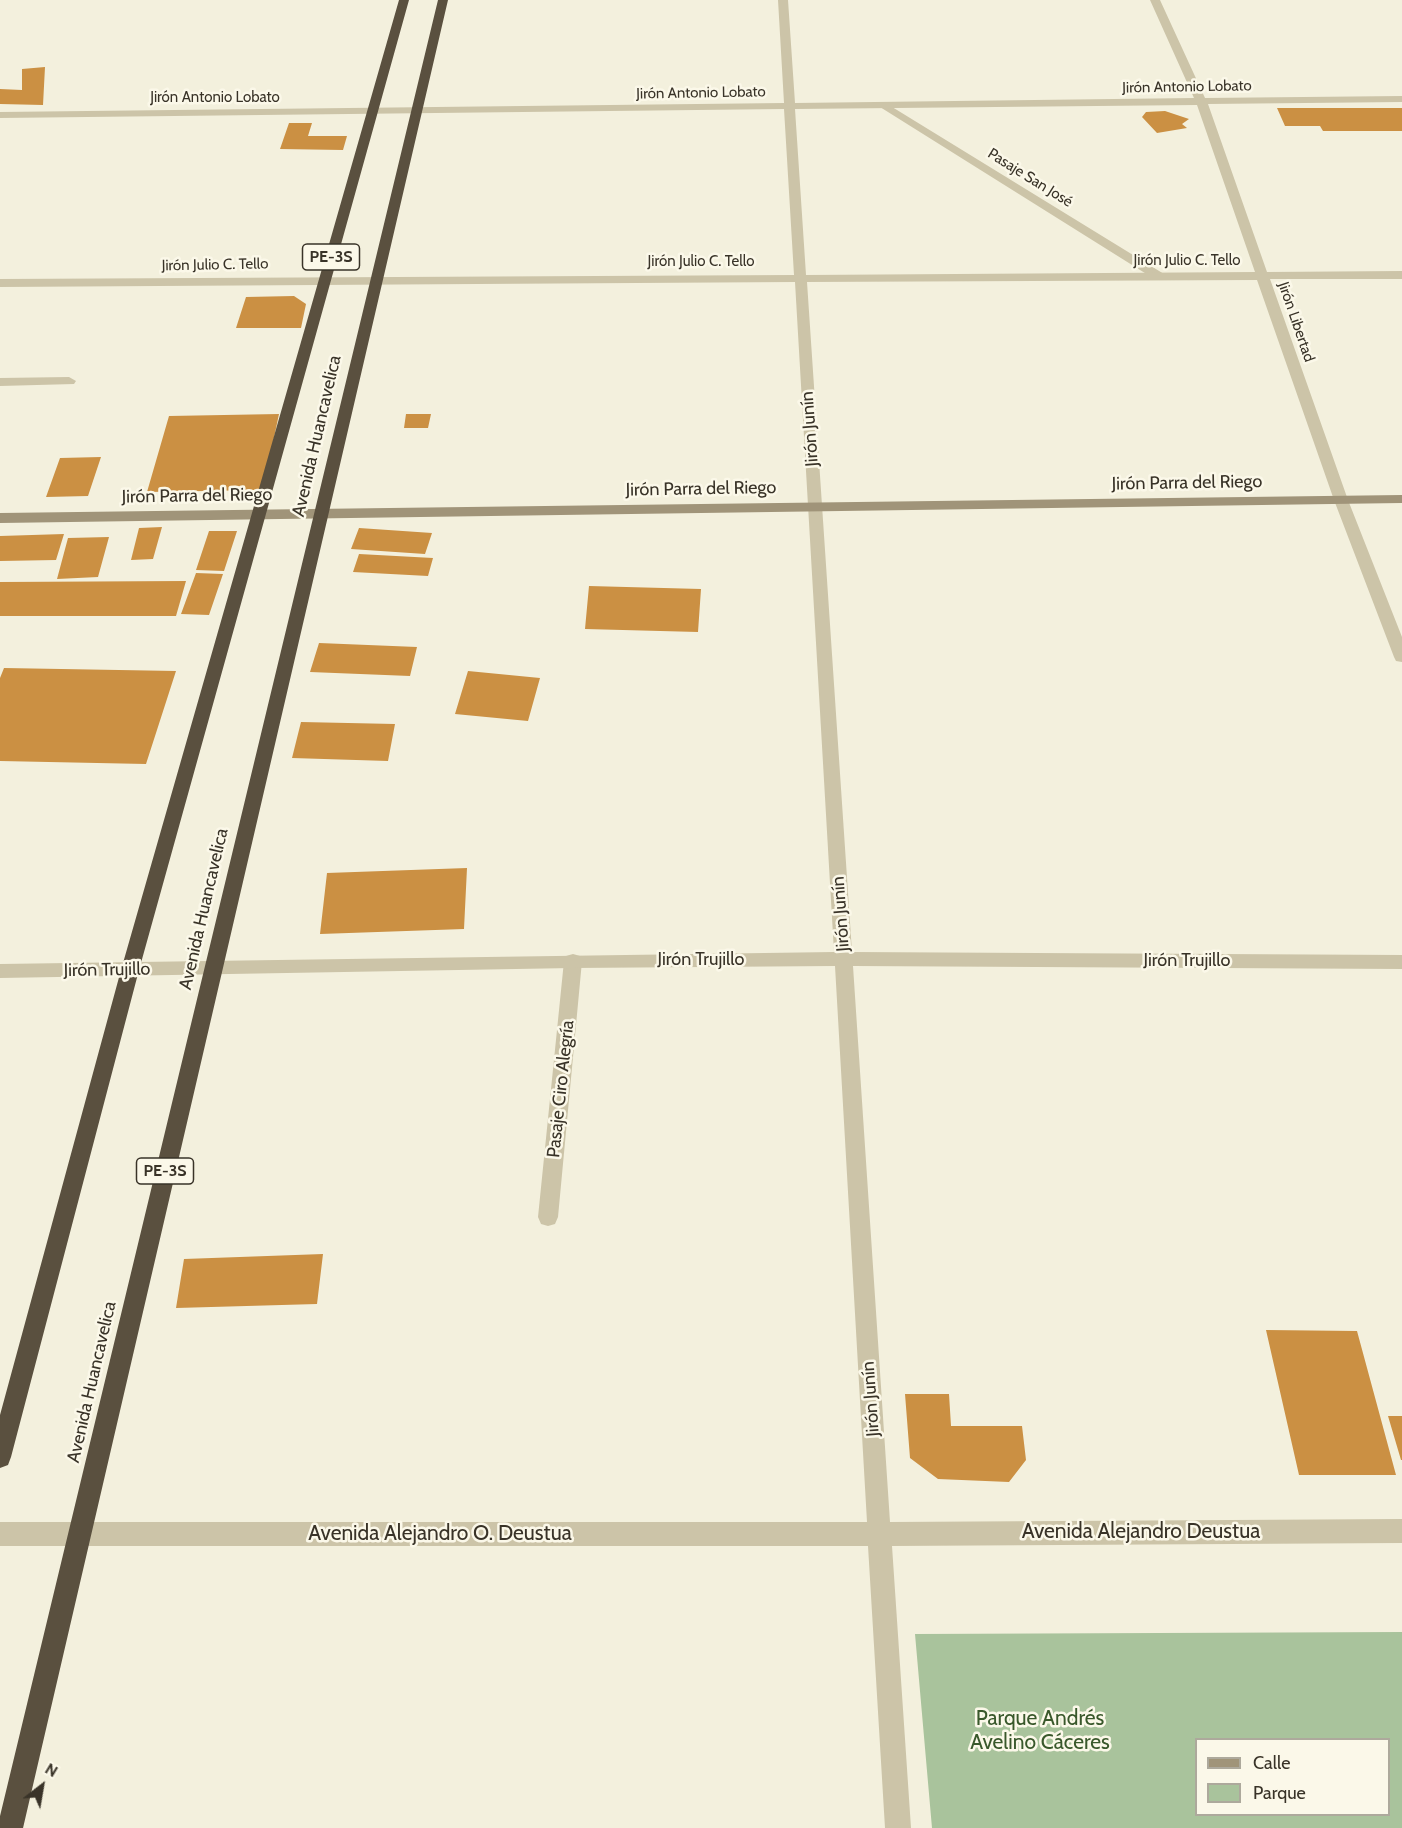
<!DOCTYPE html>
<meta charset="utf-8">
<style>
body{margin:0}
#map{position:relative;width:1402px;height:1828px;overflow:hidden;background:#f3f0dd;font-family:Cabin,sans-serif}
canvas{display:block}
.legend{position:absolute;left:1195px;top:1738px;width:195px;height:78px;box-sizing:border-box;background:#fbf8e9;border:2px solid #ada99c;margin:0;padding:8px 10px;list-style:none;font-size:18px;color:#393328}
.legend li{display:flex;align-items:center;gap:12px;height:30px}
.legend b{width:30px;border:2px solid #ada99c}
.north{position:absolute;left:12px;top:1756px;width:60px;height:60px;-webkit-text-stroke:4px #fbf8e9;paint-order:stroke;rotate:31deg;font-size:16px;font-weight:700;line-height:24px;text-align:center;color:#393328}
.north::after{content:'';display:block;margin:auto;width:21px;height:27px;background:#393328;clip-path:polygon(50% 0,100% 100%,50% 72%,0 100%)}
</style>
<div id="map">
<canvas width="1402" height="1828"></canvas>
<ul class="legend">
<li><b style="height:8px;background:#a09479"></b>Calle</li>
<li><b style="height:16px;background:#a9c39c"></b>Parque</li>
</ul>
<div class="north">N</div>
</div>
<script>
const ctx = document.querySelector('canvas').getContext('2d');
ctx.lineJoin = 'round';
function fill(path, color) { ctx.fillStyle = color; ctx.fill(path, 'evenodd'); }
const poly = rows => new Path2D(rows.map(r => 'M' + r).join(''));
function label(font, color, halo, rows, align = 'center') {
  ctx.font = font + ' Cabin,sans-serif'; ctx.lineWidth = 5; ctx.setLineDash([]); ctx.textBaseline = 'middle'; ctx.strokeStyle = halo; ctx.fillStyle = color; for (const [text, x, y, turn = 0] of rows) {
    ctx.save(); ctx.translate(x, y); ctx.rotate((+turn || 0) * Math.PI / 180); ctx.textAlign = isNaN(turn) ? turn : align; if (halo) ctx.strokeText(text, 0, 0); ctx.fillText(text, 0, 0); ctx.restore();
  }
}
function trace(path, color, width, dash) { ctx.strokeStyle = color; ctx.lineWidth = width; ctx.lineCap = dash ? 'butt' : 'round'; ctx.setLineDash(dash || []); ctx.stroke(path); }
const green = poly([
 [1402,1632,1402,1828,932,1828,915,1634],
 [1196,1740,1388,1740,1388,1814,1196,1814]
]);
const building = poly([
 [45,67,43,105,0,104,0,89,22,90,22,69],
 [1277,108,1402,108,1402,131,1323,131,1320,126,1285,126],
 [1165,111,1189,119,1182,124,1187,128,1157,133,1142,117,1146,112],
 [289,123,312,123,308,136,347,136,343,150,280,149],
 [294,296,306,304,301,328,236,328,246,297],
 [279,414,263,490,147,492,169,416],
 [406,414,431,414,428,428,404,428],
 [101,457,88,496,46,497,60,458],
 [162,527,153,559,131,560,139,528],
 [359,528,432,533,425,554,351,549],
 [209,531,237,531,224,571,196,570],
 [64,534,56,560,0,561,0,536],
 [109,537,98,577,57,579,68,538],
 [359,554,433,558,428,576,353,572],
 [196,573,223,574,209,615,181,614],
 [186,581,176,616,0,616,0,582],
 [589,586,701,589,698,632,585,629],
 [319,643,417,647,410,676,310,672],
 [4,668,176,671,146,764,0,761,0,678],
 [468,671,540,678,528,721,455,714],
 [301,722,395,724,388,761,292,758],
 [467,868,464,929,320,934,327,873],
 [323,1254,317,1304,176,1308,184,1259],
 [1266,1330,1357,1331,1396,1475,1299,1475],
 [905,1394,949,1394,951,1426,1022,1426,1026,1460,1009,1482,938,1479,910,1458],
 [1388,1416,1402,1416,1402,1460,1401,1460]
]);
const lane = poly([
 [884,102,1164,274,1166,277,1164,280,1156,280,880,107,880,103,884,102],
 [69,377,76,381,74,384,0,386,0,378,69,377],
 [573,954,580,956,582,961,558,1217,555,1224,548,1226,541,1224,538,1217,564,961,566,956,573,954]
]);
const street = poly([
 [778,0,788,0,795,103,1194,98,1150,0,1160,0,1205,98,1402,96,1402,102,1208,104,1267,272,1402,271,1402,279,1270,279,1348,500,1402,637,1402,662,1396,661,1394,657,1334,500,1257,280,807,282,852,952,1402,955,1402,969,853,966,890,1522,1402,1519,1402,1543,892,1546,911,1828,885,1828,868,1546,0,1546,0,1522,867,1522,835,966,573,968,0,978,0,964,834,952,795,282,0,287,0,279,794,275,784,109,0,118,0,112,784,103,778,0],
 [1197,105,1255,272,806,275,795,109,1197,105]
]);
const secondary = poly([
 [1402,495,1402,503,0,523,0,513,1402,495]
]);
const highway = poly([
 [399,0,409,0,139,970,11,1457,8,1465,0,1468,0,1415,121,970,399,0],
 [438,0,448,0,23,1828,0,1828,0,1816,438,0]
]);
const farStreetnames = [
 ["Jirón Antonio Lobato",1187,87,-1],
 ["Jirón Antonio Lobato",701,93,-1],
 ["Jirón Antonio Lobato",215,98],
 ["Pasaje San José",1030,178,32],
 ["Jirón Julio C. Tello",1187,261],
 ["Jirón Julio C. Tello",701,262],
 ["Jirón Julio C. Tello",215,265,-1],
 ["Jirón Libertad",1296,322,71]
];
const shields = [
 [331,257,57],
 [165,1171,57]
];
const shieldNames = [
 ["PE-3S",331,257],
 ["PE-3S",165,1171]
];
const streetNames = [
 ["Jirón Junín",810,429,-94],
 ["Avenida Huancavelica",317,436,-77],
 ["Jirón Parra del Riego",1187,483,-1],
 ["Jirón Parra del Riego",701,489,-1],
 ["Jirón Parra del Riego",197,496,-1],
 ["Avenida Huancavelica",204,909,-77],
 ["Jirón Junín",841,914,-94],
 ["Jirón Trujillo",701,960],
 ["Jirón Trujillo",1187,961],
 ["Jirón Trujillo",107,970,-1],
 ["Pasaje Ciro Alegría",561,1089,-84],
 ["Avenida Huancavelica",92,1382,-77],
 ["Jirón Junín",871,1399,-94]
];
const nearStreetnames = [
 ["Avenida Alejandro Deustua",1141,1532],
 ["Avenida Alejandro O. Deustua",440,1534]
];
const nearParknames = [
 ["Parque Andrés",1040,1719],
 ["Avelino Cáceres",1040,1743]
];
fill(green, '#a9c39c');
fill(building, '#cb9043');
fill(lane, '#ccc4a8');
fill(street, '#ccc4a8');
fill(secondary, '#a09479');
fill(highway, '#5a503f');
label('15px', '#393328', '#fbf8e9', farStreetnames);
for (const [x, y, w] of shields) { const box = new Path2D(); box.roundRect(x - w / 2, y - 13, w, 26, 4.5); ctx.fillStyle = '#fbf8e9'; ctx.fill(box); trace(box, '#393328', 1.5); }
label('bold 16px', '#393328', null, shieldNames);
label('18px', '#393328', '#fbf8e9', streetNames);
label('21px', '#393328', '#fbf8e9', nearStreetnames);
label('21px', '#39582b', '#fbf8e9', nearParknames);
</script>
